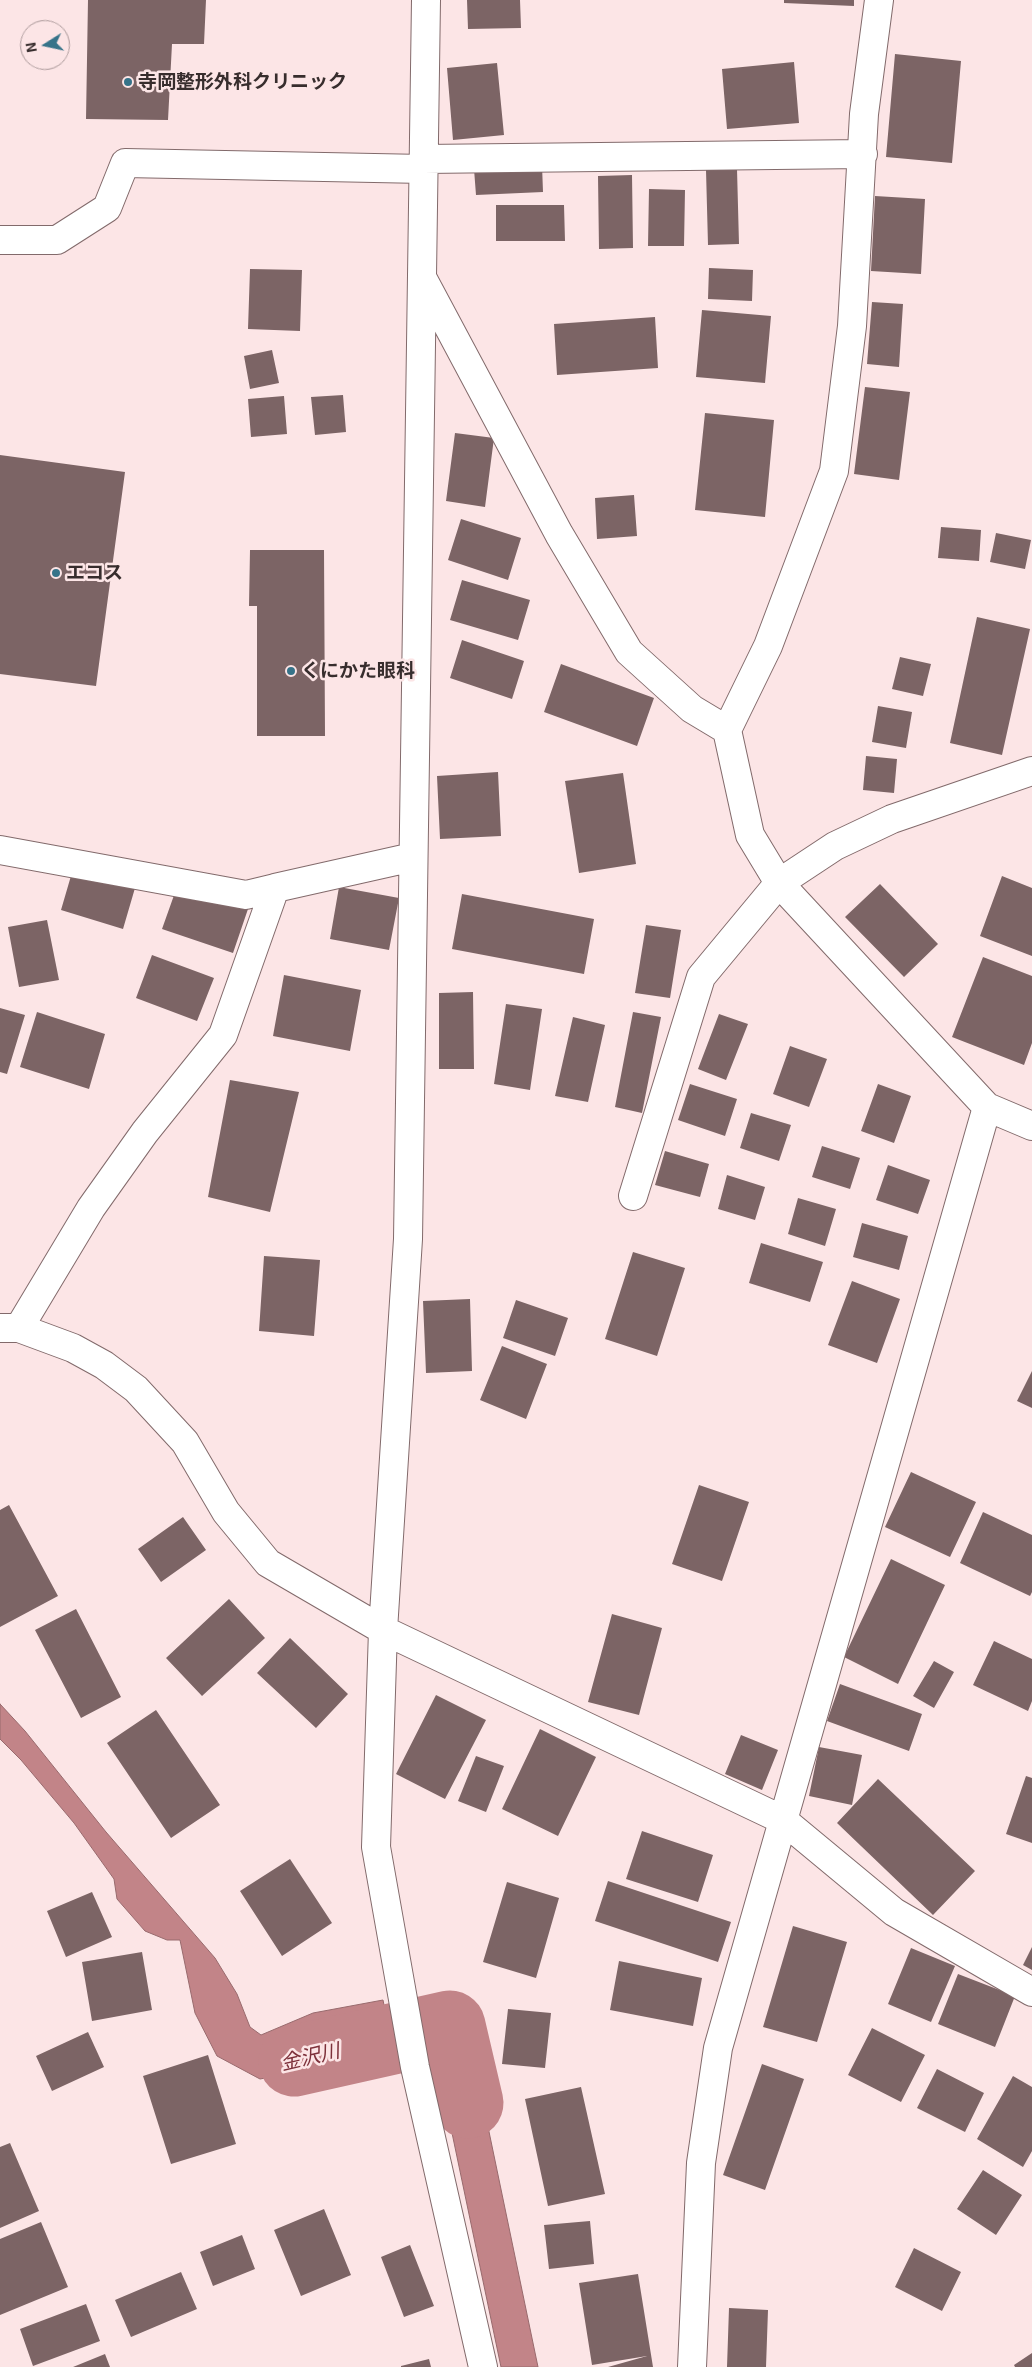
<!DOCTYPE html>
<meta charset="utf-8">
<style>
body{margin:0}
#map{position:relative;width:1032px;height:2367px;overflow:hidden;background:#fce5e6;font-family:"Exo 2",sans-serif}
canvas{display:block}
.north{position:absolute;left:20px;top:20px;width:50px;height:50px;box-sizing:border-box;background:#fce5e6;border:1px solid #ad9b9c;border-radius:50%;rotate:260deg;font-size:14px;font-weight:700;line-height:20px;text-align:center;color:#372d2d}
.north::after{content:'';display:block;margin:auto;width:18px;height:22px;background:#367389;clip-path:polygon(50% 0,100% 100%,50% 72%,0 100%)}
</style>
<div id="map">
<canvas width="1032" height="2367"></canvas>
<div class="north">N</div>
</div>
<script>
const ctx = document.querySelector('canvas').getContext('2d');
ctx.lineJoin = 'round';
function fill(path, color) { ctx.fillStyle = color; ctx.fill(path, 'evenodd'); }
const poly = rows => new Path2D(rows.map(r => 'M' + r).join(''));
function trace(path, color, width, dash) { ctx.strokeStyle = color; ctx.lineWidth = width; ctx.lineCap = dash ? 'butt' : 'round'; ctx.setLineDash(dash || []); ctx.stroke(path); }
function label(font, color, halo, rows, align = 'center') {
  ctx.font = font + ' "Exo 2","Noto Sans JP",sans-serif'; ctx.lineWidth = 5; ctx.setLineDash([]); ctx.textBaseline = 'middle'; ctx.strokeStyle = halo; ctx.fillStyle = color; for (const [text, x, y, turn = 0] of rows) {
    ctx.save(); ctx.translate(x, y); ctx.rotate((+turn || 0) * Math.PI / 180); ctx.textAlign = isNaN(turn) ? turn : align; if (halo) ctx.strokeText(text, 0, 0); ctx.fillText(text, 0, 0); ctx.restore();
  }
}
const water = poly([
 [0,1704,25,1731,106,1832,215,1958,237,1994,250,2027,261,2035,313,2013,383,2000,393,2050,302,2071,260,2079,217,2056,195,2013,180,1940,167,1940,145,1931,117,1899,114,1879,74,1823,21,1760,0,1739,0,1704],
 [462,2002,538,2367,501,2367,425,2004,462,2002]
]);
const river = poly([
 [294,2061,450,2026,468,2103]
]);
const building = poly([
 [88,0,206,0,204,44,172,44,168,120,86,119],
 [467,0,520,0,521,28,468,29],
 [784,0,854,0,854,6,784,3],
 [895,54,961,61,952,163,886,157],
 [794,62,799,123,727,129,722,69],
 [497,63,504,135,453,140,447,68],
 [542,165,543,192,476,195,474,169],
 [737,169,739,244,708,245,706,170],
 [632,175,633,248,599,249,598,176],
 [649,189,685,190,684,246,648,246],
 [875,196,925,199,921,274,871,271],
 [496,205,564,205,565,241,496,241],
 [709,268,753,270,752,301,708,299],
 [250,269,302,270,300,331,248,329],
 [872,302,903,304,899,367,867,364],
 [702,310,771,316,765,383,696,377],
 [655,317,658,368,557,375,554,324],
 [272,350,279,383,250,389,244,356],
 [865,387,910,392,899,480,854,474],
 [343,395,346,432,315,435,311,397],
 [284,396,287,434,251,437,248,399],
 [705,413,774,420,765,517,695,510],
 [455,433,494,438,485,507,446,501],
 [0,455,125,472,96,686,0,674],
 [634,495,637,536,597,539,595,498],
 [461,519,521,538,508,580,448,560],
 [941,527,981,530,979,561,938,558],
 [996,533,1031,540,1025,569,990,562],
 [250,550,324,550,325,736,257,736,257,606,249,606],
 [462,580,530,600,518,640,450,620],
 [977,617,1030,629,1002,755,950,743],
 [462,640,524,661,512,699,450,678],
 [900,657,931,664,923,696,892,689],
 [561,664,654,698,637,746,544,712],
 [878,706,912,712,906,748,872,742],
 [866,756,897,759,894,793,863,790],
 [498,772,501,836,440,839,437,776],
 [623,773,636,864,579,873,565,781],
 [73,869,135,888,123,929,61,910],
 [1002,876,1032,888,1032,956,980,936],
 [178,884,248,909,233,953,162,929],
 [880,884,938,944,904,977,845,917],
 [339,887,399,898,389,950,330,939],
 [462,894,594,919,584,974,452,949],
 [47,920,59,980,19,987,8,927],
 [646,925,681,930,670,998,635,993],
 [152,955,214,978,197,1021,136,998],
 [983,957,1032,976,1032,1043,1024,1065,952,1037],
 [284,975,361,990,350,1051,273,1036],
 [473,992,474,1069,439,1069,439,993],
 [506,1004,542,1009,530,1090,494,1084],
 [0,1008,25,1015,7,1074,0,1072],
 [37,1012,105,1034,89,1089,20,1067],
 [633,1012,661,1017,642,1113,615,1107],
 [719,1014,748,1024,726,1080,698,1069],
 [573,1017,605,1025,588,1102,555,1096],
 [790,1046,827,1059,809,1107,773,1094],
 [230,1080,299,1092,270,1212,208,1197],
 [690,1084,737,1099,725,1136,678,1120],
 [878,1084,911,1096,894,1143,861,1131],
 [751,1113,791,1125,779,1161,740,1148],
 [822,1146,860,1158,850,1189,812,1177],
 [665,1151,709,1164,700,1197,655,1185],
 [888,1165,930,1180,918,1214,876,1200],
 [727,1175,765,1187,755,1220,718,1209],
 [798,1198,836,1209,825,1246,788,1234],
 [862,1223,908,1236,899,1270,853,1257],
 [761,1243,823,1262,810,1302,749,1283],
 [633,1252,685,1268,657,1356,605,1339],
 [264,1256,320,1260,314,1336,259,1331],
 [852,1281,900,1299,877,1363,828,1345],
 [470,1299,472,1371,426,1373,423,1301],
 [516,1300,568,1318,555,1356,503,1338],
 [502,1346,547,1364,526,1419,480,1400],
 [1032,1371,1032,1408,1017,1401],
 [911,1472,976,1502,950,1557,885,1527],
 [699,1485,749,1502,722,1581,672,1564],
 [9,1505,58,1596,0,1627,0,1510],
 [983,1512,1032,1535,1032,1592,1030,1596,960,1563],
 [183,1517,206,1550,161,1582,138,1549],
 [891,1559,945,1585,898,1684,844,1657],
 [229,1599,265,1638,202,1696,166,1658],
 [76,1609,121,1697,81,1718,35,1630],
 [612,1614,662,1628,639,1715,588,1702],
 [290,1638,348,1694,316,1728,257,1673],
 [994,1641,1032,1659,1032,1701,1028,1711,973,1685],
 [934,1661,954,1672,934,1708,913,1696],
 [840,1684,922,1714,909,1751,827,1721],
 [436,1695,486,1720,445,1799,396,1774],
 [156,1710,220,1805,171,1838,107,1743],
 [540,1729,596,1757,558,1836,502,1809],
 [741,1735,778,1750,762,1790,725,1774],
 [819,1747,862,1755,852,1805,809,1796],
 [476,1756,504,1766,486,1812,458,1801],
 [1026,1776,1032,1778,1032,1843,1006,1834],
 [878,1779,975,1871,933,1915,837,1823],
 [642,1831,713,1855,698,1902,626,1879],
 [290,1859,332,1923,282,1956,240,1891],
 [608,1881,731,1922,718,1962,595,1921],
 [507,1882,559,1898,536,1978,483,1962],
 [92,1892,112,1937,66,1957,47,1911],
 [793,1926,847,1942,817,2042,763,2027],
 [1032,1947,1032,1970,1023,1965],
 [911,1948,955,1966,931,2022,888,2004],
 [142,1952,152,2010,92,2021,82,1962],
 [619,1961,702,1978,693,2026,610,2010],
 [958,1974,1015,1996,995,2047,938,2024],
 [508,2009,551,2013,545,2068,502,2064],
 [872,2028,925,2055,901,2102,848,2075],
 [88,2032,104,2067,52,2091,36,2056],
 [208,2055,236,2144,171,2164,143,2076],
 [762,2064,804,2079,765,2190,723,2175],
 [937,2069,984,2093,965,2132,917,2108],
 [1013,2076,1032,2087,1032,2151,1023,2167,977,2139],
 [581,2087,605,2194,548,2206,525,2099],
 [10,2143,39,2211,0,2228,0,2147],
 [983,2170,1022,2195,996,2235,957,2209],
 [324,2209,351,2275,301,2296,274,2230],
 [590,2221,594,2264,549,2269,544,2225],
 [41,2222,68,2287,0,2315,0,2239],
 [242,2235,255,2269,213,2286,200,2252],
 [410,2245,434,2306,404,2317,381,2257],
 [914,2248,961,2272,942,2311,895,2287],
 [181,2272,197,2309,131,2337,115,2300],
 [638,2274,653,2367,608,2367,647,2356,592,2365,579,2283],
 [86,2304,100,2341,33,2366,20,2329],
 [729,2308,768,2310,766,2367,727,2367],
 [1032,2353,1032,2367,1015,2367,1014,2365],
 [105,2354,110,2367,73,2367],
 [429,2359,431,2367,401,2367,401,2366]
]);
const minor = poly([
 [426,0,408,1239,383,1630,376,1847,415,2067,483,2367],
 [424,159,863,154],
 [0,240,57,240,107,208,125,163,424,169],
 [424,281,559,534,629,652,692,709,727,730,750,835,779,883,987,1107,1032,1126],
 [727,730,768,646,834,471,852,326,864,114,879,0],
 [0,850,246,895,275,888],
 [633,1196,701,977,779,883,835,846,892,819,1032,771],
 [0,1328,19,1328,73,1348,104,1365,136,1389,185,1442,226,1512,268,1563,383,1630,783,1820,894,1912,1032,1992],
 [19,1328,91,1208,145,1132,223,1035,275,888,413,857],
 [692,2367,701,2163,718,2048,987,1107]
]);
const markers = [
 [128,82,5,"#367389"],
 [56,573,5,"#367389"],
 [291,671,5,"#367389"]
];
const poiNames = [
 ["寺岡整形外科クリニック",138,82],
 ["エコス",66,573],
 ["くにかた眼科",301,671]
];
const waterNames = [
 ["金沢川",310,2057,-13]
];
fill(water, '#c28488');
trace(water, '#986a6d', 1);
trace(river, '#c28488', 71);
fill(building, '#7c6465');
trace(minor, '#826a6b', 30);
trace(minor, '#fff', 28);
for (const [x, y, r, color] of markers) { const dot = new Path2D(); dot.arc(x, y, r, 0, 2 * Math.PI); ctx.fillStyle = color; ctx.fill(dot); trace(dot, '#fce5e6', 2); }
label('bold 19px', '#372d2d', '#fce5e6', poiNames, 'left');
label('italic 20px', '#7d303a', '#fce5e6', waterNames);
</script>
